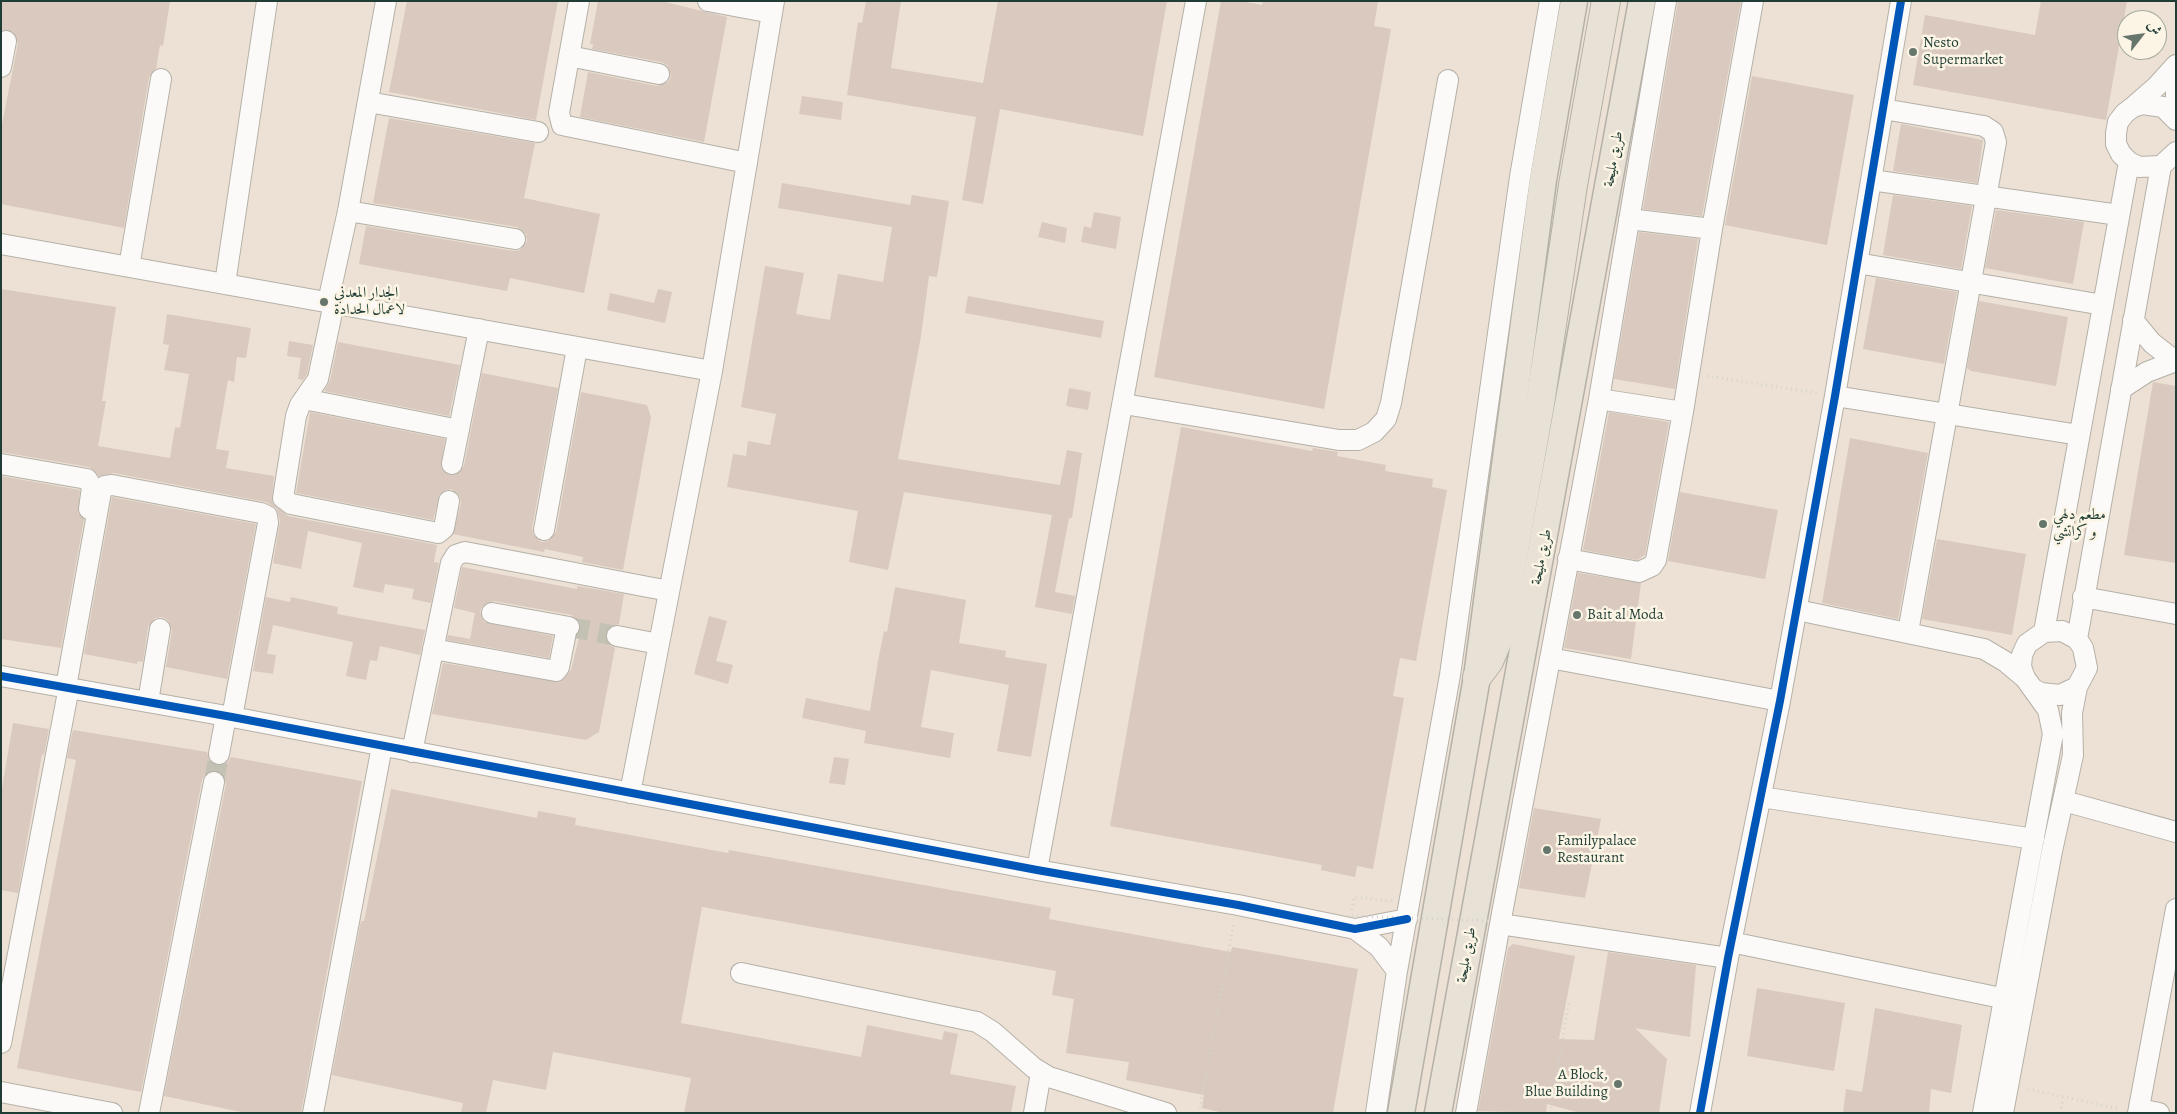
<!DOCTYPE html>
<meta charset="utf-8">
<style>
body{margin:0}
#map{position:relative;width:2177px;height:1114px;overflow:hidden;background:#ece1d4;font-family:Alegreya,Amiri,serif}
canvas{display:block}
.frame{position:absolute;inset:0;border:2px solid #1f3d34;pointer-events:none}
.north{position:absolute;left:2117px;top:10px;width:50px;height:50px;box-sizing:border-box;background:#fcf5e5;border:1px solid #a4ab9e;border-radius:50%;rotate:60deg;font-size:14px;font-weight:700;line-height:20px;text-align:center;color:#1f3d34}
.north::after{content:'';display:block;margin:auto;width:18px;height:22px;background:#67766c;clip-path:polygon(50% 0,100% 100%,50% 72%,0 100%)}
</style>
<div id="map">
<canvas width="2177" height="1114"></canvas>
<div class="frame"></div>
<div class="north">ش</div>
</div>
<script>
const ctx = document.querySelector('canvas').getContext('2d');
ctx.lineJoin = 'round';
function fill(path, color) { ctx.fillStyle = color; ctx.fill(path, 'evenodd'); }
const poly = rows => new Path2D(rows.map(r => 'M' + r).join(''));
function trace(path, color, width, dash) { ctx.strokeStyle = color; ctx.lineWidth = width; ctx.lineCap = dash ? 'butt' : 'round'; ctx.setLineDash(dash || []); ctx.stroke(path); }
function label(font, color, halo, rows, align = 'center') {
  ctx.font = font + ' Alegreya,Amiri,serif'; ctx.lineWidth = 5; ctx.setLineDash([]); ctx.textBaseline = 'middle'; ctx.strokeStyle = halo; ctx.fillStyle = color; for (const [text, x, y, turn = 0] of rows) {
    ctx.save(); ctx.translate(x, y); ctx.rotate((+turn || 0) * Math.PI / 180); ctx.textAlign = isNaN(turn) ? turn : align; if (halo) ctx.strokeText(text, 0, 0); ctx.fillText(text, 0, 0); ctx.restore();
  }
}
const building = poly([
 [1,1,170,1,163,46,160,45,156,69,149,77,124,228,1,204,1,129,18,43,13,32,1,30],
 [407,1,558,1,536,120,389,92],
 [598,1,661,1,727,17,704,142,580,117,588,72,657,86,668,82,671,76,667,65,661,62,592,49,593,44,590,44],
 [866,1,901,1,891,68,983,83,998,1,1167,1,1143,136,1000,109,983,204,962,200,976,117,847,95,858,22,862,23],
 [1221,1,1240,1,1262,5,1263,1,1378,1,1374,26,1391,29,1324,409,1154,377],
 [1678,1,1741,1,1702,216,1643,209],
 [2041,1,2127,1,2106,120,1913,85,1925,15,2035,35],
 [1752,76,1854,95,1827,245,1725,225],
 [802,96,843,102,841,120,799,114],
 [389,118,535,143,524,198,600,214,584,293,510,278,507,291,359,264,366,226,513,251,520,250,527,241,526,234,517,227,373,203],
 [1901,124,1983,140,1977,183,1893,171],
 [782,183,910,205,912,195,949,201,937,277,929,276,921,336,898,459,1060,485,1067,450,1082,453,1072,518,1069,518,1055,592,1075,596,1072,614,1035,607,1052,515,904,492,888,570,849,562,858,511,727,487,733,454,746,456,748,441,770,445,776,414,741,407,765,266,804,273,796,314,830,320,838,274,883,282,892,227,778,208],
 [1893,195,1972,206,1961,269,1883,255],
 [1996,210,2084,222,2073,284,1985,268],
 [1094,212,1121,217,1116,249,1081,242,1084,226,1091,228],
 [1042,222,1067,228,1065,243,1038,237],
 [1639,232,1698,239,1675,389,1614,379],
 [1876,278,1957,292,1944,364,1863,349],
 [1,289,116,307,102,401,106,401,98,446,170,458,175,427,180,428,189,374,164,370,169,345,163,344,167,314,251,328,246,358,237,357,234,382,228,380,216,449,229,451,226,468,274,476,272,502,288,516,437,545,434,562,439,563,431,603,412,599,414,589,385,584,383,593,353,587,362,543,308,531,301,569,273,563,280,521,277,509,266,502,114,473,99,476,89,467,1,452],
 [658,289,672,292,665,323,607,310,610,293,654,303],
 [968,296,1104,321,1101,338,965,313],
 [1979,301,2068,317,2056,386,1971,371,1967,368],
 [289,341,313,345,307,374,303,380,298,379,301,358,287,356],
 [338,342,460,365,449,416,324,391,330,381],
 [482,373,558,388,532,528,533,534,541,542,548,541,556,532,581,392,647,405,651,417,623,570,582,562,583,557,545,549,544,552,453,534,461,503,460,497,452,489,446,490,440,494,433,520,296,493,310,412,445,439,441,467,449,475,456,475,464,466],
 [2153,382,2176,386,2176,563,2124,555],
 [1069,388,1091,392,1088,410,1066,406],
 [1609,412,1669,422,1645,555,1637,560,1583,550],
 [1181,427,1312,451,1313,448,1338,452,1337,456,1386,465,1385,471,1433,479,1432,487,1447,490,1416,661,1400,658,1393,696,1404,698,1373,869,1357,866,1355,877,1321,870,1322,865,1110,826],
 [1850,438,1928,453,1898,619,1822,603],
 [1,476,80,490,78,513,84,519,61,648,1,639],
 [1680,492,1778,510,1765,579,1668,561],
 [112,497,256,524,227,679,166,667,172,630,168,620,162,617,155,618,148,627,143,662,138,661,137,664,84,654],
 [1937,539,2026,554,2012,635,1922,619],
 [462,567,577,589,577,586,624,594,619,624,608,628,605,634,609,645,615,648,599,732,586,740,432,714,443,663,560,682,571,670,581,630,580,623,572,615,494,601,483,606,480,611,484,622,553,636,549,658,447,640,448,635,470,639,475,613,454,608],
 [1578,573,1641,583,1631,659,1564,648],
 [895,587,966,600,959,643,1006,651,1005,657,1047,664,1031,757,997,751,1009,685,931,670,921,727,954,733,950,758,864,743,866,731,802,718,806,698,870,711,878,661,884,631,887,632],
 [266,597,290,602,291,597,338,607,337,614,425,630,420,655,380,646,377,661,370,660,366,680,346,676,353,642,273,625,267,654,276,655,273,674,253,671],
 [709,616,727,621,716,661,733,665,728,684,694,674],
 [13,723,49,729,44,755,42,754,18,893,1,890,1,794],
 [73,730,207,752,211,763,217,766,228,762,231,757,362,781,301,1113,246,1113,164,1096,226,784,222,773,216,770,205,774,202,780,141,1092,17,1068,76,760,67,758],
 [834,757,849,759,845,785,829,783],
 [391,789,537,818,538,811,576,818,575,825,728,853,729,850,1051,908,1049,919,1231,952,1232,947,1358,969,1333,1113,1224,1113,1202,1108,1204,1095,1126,1080,1129,1062,1066,1053,1074,999,1052,995,1056,971,702,907,681,1023,861,1057,867,1025,942,1040,944,1031,958,1034,950,1074,1016,1086,1011,1113,684,1113,691,1078,553,1052,546,1090,493,1080,486,1113,461,1113,463,1103,332,1075,361,921,364,921],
 [1534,808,1601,819,1585,898,1519,888],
 [1513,944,1575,956,1559,1039,1594,1040,1608,952,1696,965,1690,1037,1635,1028,1667,1059,1659,1113,1580,1113,1547,1104,1546,1113,1478,1111,1508,948],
 [1757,988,1845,1003,1834,1071,1747,1056],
 [1875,1008,1962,1025,1951,1093,1931,1089,1929,1113,1843,1113,1846,1089,1862,1092]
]);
const minorTunnel = poly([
 [569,627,617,636],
 [214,782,219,754]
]);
const path = poly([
 [1707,376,1817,393],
 [1352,910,1354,897,1392,901],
 [2028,1089,2119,1109],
 [1199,1113,1234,922],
 [1550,1113,1569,1001],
 [2060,1113,2063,1098]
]);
const minor = poly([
 [579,1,559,113,562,125,747,163],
 [708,1,772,13],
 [569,56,659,74],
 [1,67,6,41],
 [2176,73,2176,114],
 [368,102,538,132],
 [2133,107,2157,86,2176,65],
 [1883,109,1984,126,1993,132,1996,142,1908,632],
 [2176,120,2163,107,2143,104,2133,107,2125,113,2118,122,2116,133,2116,144,2121,154,2129,162,2139,167,2161,166,2176,152],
 [1871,180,2119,215],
 [348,211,515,239],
 [1629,219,1712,229],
 [1,244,712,371],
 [1857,263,2103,305],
 [129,267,161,79],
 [225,284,267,1],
 [328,302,348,211,386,1],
 [334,303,318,379,300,405,296,416,283,498,291,504,438,533,444,528,449,501],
 [2133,320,2152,343,2175,361],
 [2121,389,2147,372,2176,361],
 [1835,396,2079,435],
 [304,399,459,430],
 [1599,399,1683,412],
 [1124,404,1339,440,1358,440,1374,432,1386,419,1391,403,1448,80],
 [1,464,87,479,92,487,89,509],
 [452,464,479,329],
 [544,530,577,348],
 [1568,559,1639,572,1652,566,1656,560,1683,412,1712,229,1753,1],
 [2083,597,2176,614],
 [1797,610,1984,649,2006,662,2025,678],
 [492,613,569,627],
 [2044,632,2129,162],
 [617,636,659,644],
 [2077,639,2161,166],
 [433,649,556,671,559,667,567,627],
 [1550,658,1780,701],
 [1,676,232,717,1037,870,1238,905,1355,929,1407,919],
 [66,687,101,492,105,486,112,485,261,513,267,516,268,523,232,717],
 [148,702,160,629],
 [412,752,451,563,456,555,465,552,669,591],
 [219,754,226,716],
 [630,793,712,371,774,1],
 [1761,797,2034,839],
 [2064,801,2176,832],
 [1037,870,1196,1],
 [1500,924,1728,958],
 [1355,929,1379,947,1397,971],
 [1731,942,2006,999],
 [741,973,977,1022,993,1032,1034,1068,1049,1077,1166,1113],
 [1,1043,69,687],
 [1,1092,112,1113],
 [2139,1109,2159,1113],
 [149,1113,214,782],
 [313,1113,382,746],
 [1034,1113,1041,1073],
 [1376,1113,1397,971,1450,675,1520,177,1550,1],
 [1466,1113,1500,924,1599,399,1666,1],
 [1700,1113,1728,958,1780,701,1835,396,1901,1],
 [1983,1113,2053,734,2048,710,2025,678,2021,667,2022,655,2027,644,2044,632,2062,631,2077,639,2083,648,2087,668,2077,687,2060,695,2041,693,2032,688],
 [2003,1113,2052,851,2073,755,2072,713,2077,687],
 [2138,1113,2176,909]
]);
const major = poly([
 [1401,1113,1477,677,1543,180,1574,1],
 [1438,1113,1642,1]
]);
const highway = poly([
 [1477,677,1489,661,1498,640,1540,404,1573,185,1606,1]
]);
const pathBridge = poly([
 [1352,916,1492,921]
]);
const cycleway = poly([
 [1,676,232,717,1037,870,1238,905,1355,929,1407,919],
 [1700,1113,1728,958,1780,701,1835,396,1901,1]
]);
const markers = [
 [1913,52,5,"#67766c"],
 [324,302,5,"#67766c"],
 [2043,524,5,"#67766c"],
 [1577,615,5,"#67766c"],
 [1547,850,5,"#67766c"],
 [1618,1084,5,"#67766c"]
];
const poiNames = [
 ["Nesto",1923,43],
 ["Supermarket",1923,60],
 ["الجدار المعدني",334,293],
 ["لاعمال الحدادة",334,310],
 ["مطعم دلهي",2053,515],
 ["و كراتشي",2053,532],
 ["Bait al Moda",1587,615],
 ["Familypalace",1557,841],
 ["Restaurant",1557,858],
 ["A Block,",1608,1075,"right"],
 ["Blue Building",1608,1092,"right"]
];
const streetNames = [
 ["طريق مليحة",1614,159,-80],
 ["طريق مليحة",1542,557,-79],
 ["طريق مليحة",1467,955,-80]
];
fill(building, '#d9c9bf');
trace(minorTunnel, '#c3c0b4', 20, [20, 10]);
trace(minor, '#b5b1a8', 22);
trace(major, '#b5b1a8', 29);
trace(highway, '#b5b1a8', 30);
trace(path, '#d4d3cf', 3, [1, 4]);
trace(minor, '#fcfaf9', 20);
trace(major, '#e8e1d5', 26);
trace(highway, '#e8e1d5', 28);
trace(pathBridge, '#d4d3cf', 3, [1, 4]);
trace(cycleway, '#0057b8', 8);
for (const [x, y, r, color] of markers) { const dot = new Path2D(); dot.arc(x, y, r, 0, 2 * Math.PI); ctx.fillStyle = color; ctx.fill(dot); trace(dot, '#fcf5e5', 2); }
label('15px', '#1f3d34', '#fcf5e5', poiNames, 'left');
label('15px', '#1f3d34', '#fcf5e5', streetNames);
</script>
